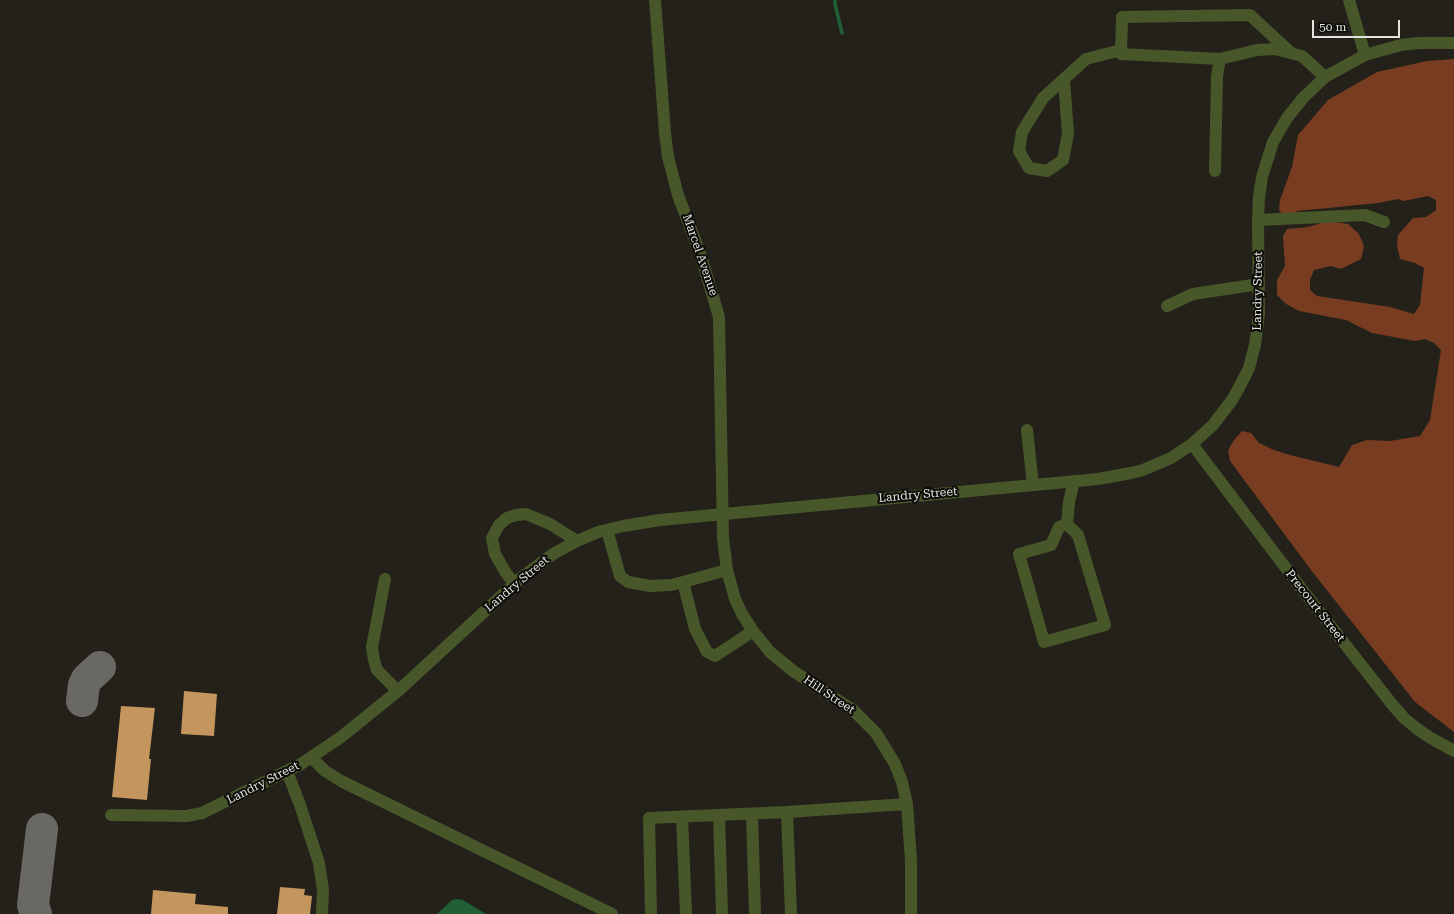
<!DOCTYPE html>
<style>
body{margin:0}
#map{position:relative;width:1454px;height:914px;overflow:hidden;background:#23211a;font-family:"Roboto Serif",serif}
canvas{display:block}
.scale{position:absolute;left:1312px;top:20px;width:88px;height:18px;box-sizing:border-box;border:2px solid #e4e3de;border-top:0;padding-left:5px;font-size:12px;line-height:14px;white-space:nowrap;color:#e4e3de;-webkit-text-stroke:3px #0c0b08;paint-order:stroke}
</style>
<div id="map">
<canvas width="1454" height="914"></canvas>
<div class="scale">50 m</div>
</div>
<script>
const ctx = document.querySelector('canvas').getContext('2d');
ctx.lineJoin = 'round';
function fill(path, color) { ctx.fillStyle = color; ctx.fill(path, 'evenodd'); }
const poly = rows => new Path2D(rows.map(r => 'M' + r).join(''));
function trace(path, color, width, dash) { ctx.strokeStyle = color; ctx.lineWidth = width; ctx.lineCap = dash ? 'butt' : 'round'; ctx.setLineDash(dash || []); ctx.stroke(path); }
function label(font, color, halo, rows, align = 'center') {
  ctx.font = font + ' "Roboto Serif",serif'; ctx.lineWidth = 4; ctx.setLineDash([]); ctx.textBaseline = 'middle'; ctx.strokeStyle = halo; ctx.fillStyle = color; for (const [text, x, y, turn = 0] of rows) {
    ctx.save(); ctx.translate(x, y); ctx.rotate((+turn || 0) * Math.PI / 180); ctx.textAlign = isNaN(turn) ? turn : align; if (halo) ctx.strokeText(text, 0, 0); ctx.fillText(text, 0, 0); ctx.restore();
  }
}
const forest = poly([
 [1454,59,1454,732,1415,702,1311,570,1230,461,1228,450,1234,440,1242,431,1251,433,1259,443,1274,450,1290,455,1339,467,1352,445,1367,440,1390,441,1420,436,1430,420,1441,350,1434,343,1425,339,1415,341,1372,333,1346,320,1299,311,1286,304,1277,295,1277,280,1285,266,1283,236,1287,229,1308,227,1328,221,1348,224,1359,234,1364,246,1361,259,1341,269,1331,266,1314,270,1310,280,1310,290,1317,296,1390,307,1414,314,1420,305,1424,268,1415,263,1400,259,1397,246,1398,235,1413,218,1426,217,1436,210,1436,200,1428,196,1404,201,1398,199,1378,203,1298,211,1288,215,1282,214,1279,210,1280,200,1292,167,1298,135,1328,100,1377,72,1427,61]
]);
const water = poly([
 [457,899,463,900,486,914,437,914,452,900]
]);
const stream = poly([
 [835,0,835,4,842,33]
]);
const taxiway = poly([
 [82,701,84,685,87,679,100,667],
 [36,914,33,905,42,829]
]);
const building = poly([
 [184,691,217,694,214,736,181,734],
 [121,706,155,708,149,759,151,759,147,800,112,797],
 [280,887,305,889,304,895,312,896,310,914,277,914],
 [153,890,196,894,195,904,228,907,228,914,151,914]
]);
const minor = poly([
 [655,0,665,133,668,157,678,195,700,253,719,317,723,538,727,570,735,599,742,614,753,631,770,652,793,671,853,710,876,733,895,764,902,782,907,804,911,861,911,914],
 [1349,0,1365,55],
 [1220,59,1121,54,1122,17,1250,15,1291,53],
 [1064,79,1068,134,1063,160,1047,171,1029,168,1019,151,1022,132,1043,98,1086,59,1121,50],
 [1215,171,1217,76,1220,59,1257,50,1275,49,1302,56,1325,77],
 [1258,220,1365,215,1384,222],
 [1167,306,1193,294,1259,284],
 [1027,430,1033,485],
 [1192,444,1301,588,1391,703,1404,718,1416,728,1429,737,1454,751],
 [1067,524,1059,527,1051,545,1019,554,1044,642,1105,625,1078,535,1067,524,1069,502,1074,481],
 [607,530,620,576,628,582,650,586,671,585,683,582],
 [727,570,683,582,695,629,707,652,715,656,753,631],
 [385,579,372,647,374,660,377,670,398,691],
 [515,584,506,573,495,554,492,538,499,525,507,518,516,515,526,514,550,524,577,541],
 [311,757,325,771,341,781,612,914],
 [287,771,300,805,319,863,323,890,322,914],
 [752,814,755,914],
 [111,815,187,816,202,813,301,764,341,737,398,691,522,577,553,554,577,541,598,532,623,526,660,520,1098,479,1131,473,1143,470,1171,458,1192,444,1213,425,1232,400,1241,384,1249,368,1255,345,1259,314,1258,220,1259,197,1262,177,1273,142,1287,118,1303,98,1325,77,1365,55,1401,45,1419,43,1454,43],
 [719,815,722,914],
 [682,816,686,914],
 [651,914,649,818,787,812],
 [791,914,787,812,907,804]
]);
const streetNames = [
 ["Marcel Avenue",700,255,71],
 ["Landry Street",1258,291,-89],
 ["Landry Street",918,495,-5],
 ["Landry Street",517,584,-40],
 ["Precourt Street",1315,606,52],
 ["Hill Street",829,695,34],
 ["Landry Street",263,783,-27]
];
fill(forest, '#783c21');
fill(water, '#215f36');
trace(stream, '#215f36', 3.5);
trace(taxiway, '#6a6862', 32);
fill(building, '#c4955c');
trace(minor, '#48572a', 12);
label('12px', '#e4e3de', '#0c0b08', streetNames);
</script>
